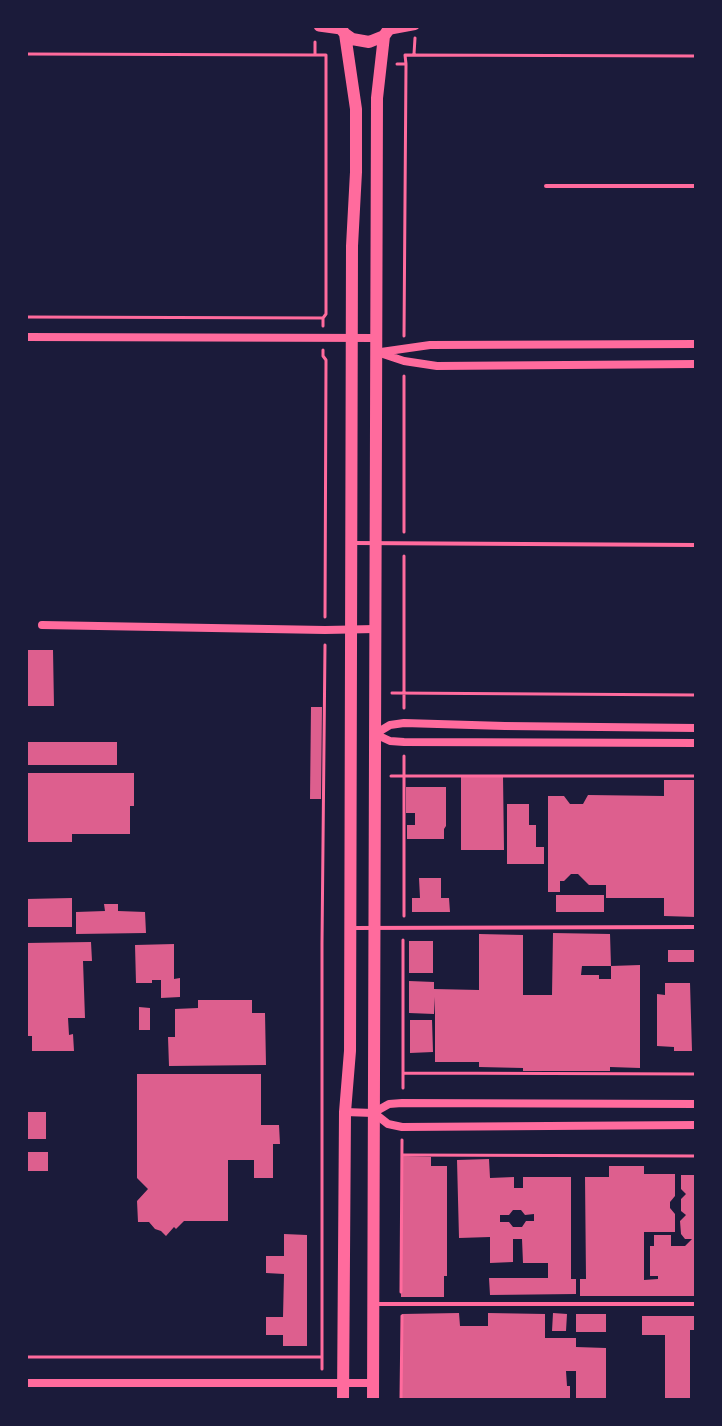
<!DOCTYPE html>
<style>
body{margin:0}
#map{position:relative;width:722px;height:1426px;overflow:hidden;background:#1b1b3a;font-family:"Fira Sans",sans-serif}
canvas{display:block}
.frame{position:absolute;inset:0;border:28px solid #1b1b3a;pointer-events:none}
</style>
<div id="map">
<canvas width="722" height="1426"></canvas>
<div class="frame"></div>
</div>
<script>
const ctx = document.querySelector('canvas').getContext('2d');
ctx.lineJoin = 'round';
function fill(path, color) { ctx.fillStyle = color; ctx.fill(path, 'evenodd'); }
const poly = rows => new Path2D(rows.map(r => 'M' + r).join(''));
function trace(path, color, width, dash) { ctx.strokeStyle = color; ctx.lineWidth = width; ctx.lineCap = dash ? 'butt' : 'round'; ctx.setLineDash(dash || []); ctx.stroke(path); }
const building = poly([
 [26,650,53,650,54,706,26,706],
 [311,707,322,707,321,799,310,799],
 [26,742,117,742,117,765,26,765],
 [26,773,134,773,134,806,130,806,130,834,72,834,72,842,26,842],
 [503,776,504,850,461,850,461,777],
 [664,780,696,780,696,917,664,916,664,898,606,898,606,885,589,885,578,874,571,874,564,881,560,881,560,892,548,892,548,796,564,796,570,804,583,804,588,795,664,796],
 [406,787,446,787,446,826,444,829,444,839,407,839,407,825,415,825,415,813,406,813],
 [507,804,529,804,529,825,536,825,536,847,544,847,544,864,507,864],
 [419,878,441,878,441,898,449,898,450,912,412,912,412,898,420,898],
 [556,895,604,895,604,912,556,912],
 [72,898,72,927,26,927,26,899],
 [104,904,118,904,118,911,145,912,146,933,76,934,76,912,105,911],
 [553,933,610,934,611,966,640,965,640,1068,610,1067,610,1071,523,1071,523,1068,479,1067,479,1062,435,1062,435,997,434,1014,409,1013,409,981,434,982,434,989,479,990,479,934,523,935,523,995,552,995],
 [582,966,611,966,611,979,599,979,599,975,581,975],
 [409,941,433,941,433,973,409,973],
 [91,942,92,961,83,961,85,1018,68,1018,69,1035,73,1034,74,1051,32,1051,32,1036,26,1036,26,943],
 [174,944,174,979,180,978,180,997,161,998,161,980,152,980,152,983,136,983,135,945],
 [668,950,696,950,696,962,668,962],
 [665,983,690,983,692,1051,674,1051,674,1047,657,1046,657,994,665,995],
 [198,1000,252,1000,252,1013,265,1013,266,1065,169,1066,168,1037,175,1037,175,1009,198,1008],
 [139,1007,150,1008,150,1030,139,1030],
 [410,1020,432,1020,433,1052,410,1053],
 [137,1074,261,1074,261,1125,279,1125,280,1144,273,1144,273,1178,254,1178,254,1160,228,1160,228,1221,184,1221,176,1229,174,1227,166,1236,161,1231,155,1229,149,1222,138,1222,137,1201,148,1189,137,1178],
 [26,1112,46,1112,46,1139,26,1139],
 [26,1152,48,1152,48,1171,26,1171],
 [401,1156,431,1157,431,1166,447,1166,447,1276,444,1276,444,1297,401,1297],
 [489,1159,490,1178,514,1177,514,1188,523,1188,523,1177,571,1177,571,1279,576,1279,576,1294,490,1295,489,1278,548,1278,548,1263,523,1263,522,1239,513,1239,513,1262,490,1263,490,1237,459,1238,457,1160],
 [513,1210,521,1210,525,1215,534,1214,534,1221,526,1221,522,1227,513,1227,509,1222,500,1222,500,1215,509,1215],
 [609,1166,644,1166,644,1174,675,1174,675,1196,670,1202,670,1208,675,1214,675,1232,644,1232,644,1280,658,1279,658,1276,650,1276,650,1246,654,1246,654,1235,671,1235,671,1246,685,1246,692,1239,685,1239,681,1234,680,1221,686,1215,681,1211,681,1199,686,1194,681,1189,681,1175,696,1175,696,1296,580,1296,580,1279,586,1279,585,1177,609,1177],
 [284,1234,307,1235,307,1346,283,1346,283,1335,266,1335,266,1317,283,1317,284,1274,266,1273,266,1256,284,1256],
 [459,1313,460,1326,488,1326,488,1313,545,1314,545,1338,576,1338,576,1347,606,1348,606,1400,576,1400,576,1371,566,1371,567,1386,570,1386,570,1400,402,1400,402,1314],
 [553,1313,567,1314,566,1331,552,1331],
 [576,1314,606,1314,606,1332,576,1332],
 [642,1316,696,1316,696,1330,690,1330,690,1400,665,1400,665,1335,642,1335]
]);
const path = poly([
 [315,42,315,55,326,55,326,314,323,318,323,326],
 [26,54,315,55],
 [414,54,415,38],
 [397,64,406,64,405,55,696,56],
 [26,317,323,318],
 [404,336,406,64],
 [323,350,323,356,326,360,325,617],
 [404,376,404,532],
 [404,556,404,708],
 [392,693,696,695],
 [391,776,696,776],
 [404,916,404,756],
 [404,1073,696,1074],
 [403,1088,403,940],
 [404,1155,696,1156],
 [401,1292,402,1140],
 [26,1357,322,1357],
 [322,1369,322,943,325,645],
 [401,1400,402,1316]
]);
const service = poly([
 [546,186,696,186],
 [354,543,696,545],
 [352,928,696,927],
 [375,1304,696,1304]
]);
const minor = poly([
 [388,31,415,26],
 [26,337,376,338],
 [377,352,404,361,437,366,696,364],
 [381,352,430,345,696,344],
 [42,625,325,630,375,629],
 [375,734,390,725,404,723,505,726,696,728],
 [375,734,390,741,404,742,696,743],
 [345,1112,373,1113,389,1104,402,1103,696,1104],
 [374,1113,388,1124,402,1127,696,1125],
 [26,1383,373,1383]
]);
const tertiary = poly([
 [319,26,341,29]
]);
const secondary = poly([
 [339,26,345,34,352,39,369,42,384,36,391,26],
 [343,1400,345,1112,350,1051,352,246,356,172,356,109,345,34],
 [373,1400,377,98,384,36]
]);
fill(building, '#dd5f8e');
trace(path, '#ff6b9d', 3);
trace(service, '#ff6b9d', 4);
trace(minor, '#ff6b9d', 8);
trace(tertiary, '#ff6b9d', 11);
trace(secondary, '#ff6b9d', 12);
</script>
